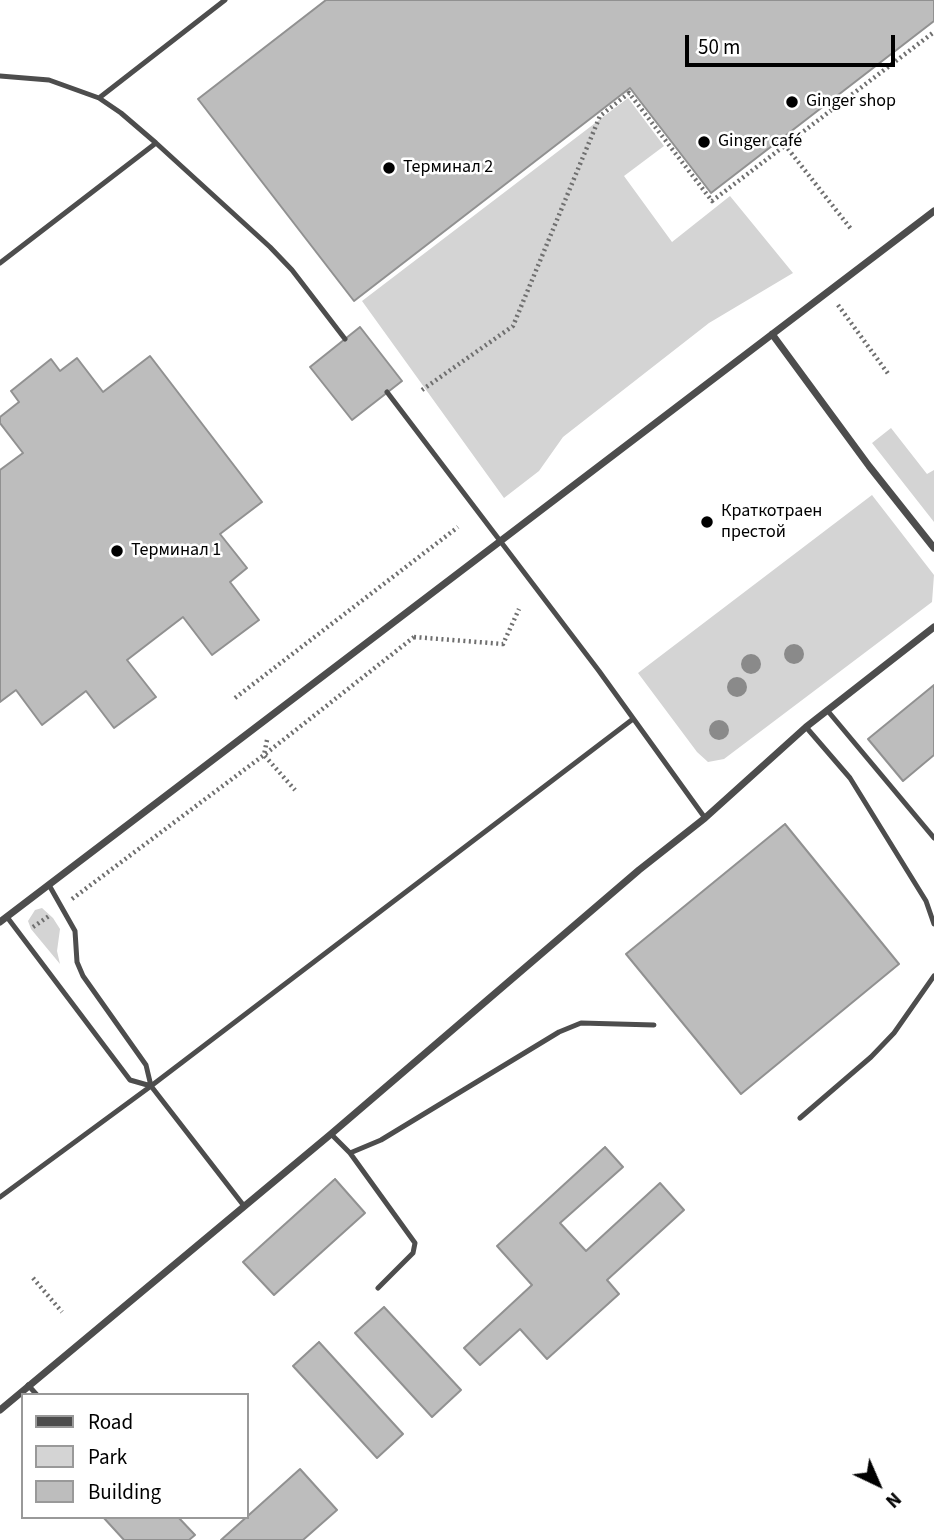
<!DOCTYPE html>
<meta charset="utf-8">
<style>
body{margin:0}
#map{position:relative;width:934px;height:1540px;overflow:hidden;background:#fff;font-family:"Source Sans 3",sans-serif}
canvas{display:block}
.legend{position:absolute;left:21px;top:1393px;width:228px;height:126px;box-sizing:border-box;background:#fff;border:2px solid #999;margin:0;padding:9px 12px;list-style:none;font-size:21px;color:#000}
.legend li{display:flex;align-items:center;gap:14px;height:35px}
.legend b{width:35px;border:2px solid #999}
.north{position:absolute;left:843px;top:1449px;width:70px;height:70px;-webkit-text-stroke:5px #fff;paint-order:stroke;rotate:136deg;font-size:19px;font-weight:700;line-height:28px;text-align:center;color:#000}
.north::after{content:'';display:block;margin:auto;width:24px;height:32px;background:#000;clip-path:polygon(50% 0,100% 100%,50% 72%,0 100%)}
.scale{position:absolute;left:685px;top:35px;width:210px;height:32px;box-sizing:border-box;border:4px solid #000;border-top:0;padding-left:9px;font-size:21px;line-height:24px;white-space:nowrap;color:#000;-webkit-text-stroke:5px #fff;paint-order:stroke}
</style>
<div id="map">
<canvas width="934" height="1540"></canvas>
<ul class="legend">
<li><b style="height:9px;background:#4d4d4d"></b>Road</li>
<li><b style="height:19px;background:#d4d4d4"></b>Park</li>
<li><b style="height:19px;background:#bdbdbd"></b>Building</li>
</ul>
<div class="north">N</div>
<div class="scale">50 m</div>
</div>
<script>
const ctx = document.querySelector('canvas').getContext('2d');
ctx.lineJoin = 'round';
function fill(path, color) { ctx.fillStyle = color; ctx.fill(path, 'evenodd'); }
const poly = rows => new Path2D(rows.map(r => 'M' + r).join(''));
function trace(path, color, width, dash) { ctx.strokeStyle = color; ctx.lineWidth = width; ctx.lineCap = dash ? 'butt' : 'round'; ctx.setLineDash(dash || []); ctx.stroke(path); }
function label(font, color, halo, rows, align = 'center') {
  ctx.font = font + ' "Source Sans 3",sans-serif'; ctx.lineWidth = 5; ctx.setLineDash([]); ctx.textBaseline = 'middle'; ctx.strokeStyle = halo; ctx.fillStyle = color; for (const [text, x, y, turn = 0] of rows) {
    ctx.save(); ctx.translate(x, y); ctx.rotate((+turn || 0) * Math.PI / 180); ctx.textAlign = isNaN(turn) ? turn : align; if (halo) ctx.strokeText(text, 0, 0); ctx.fillText(text, 0, 0); ctx.restore();
  }
}
const green = poly([
 [628,98,664,146,624,176,672,242,730,196,793,273,709,323,563,437,539,471,504,498,362,301],
 [891,428,927,474,934,470,934,522,872,443],
 [872,495,934,575,932,602,724,759,708,762,697,752,638,673],
 [42,908,53,918,60,929,57,951,60,964,31,929,28,921,35,910]
]);
const building = poly([
 [326,0,934,0,934,21,711,193,630,88,354,301,198,99,326,0],
 [360,327,402,381,352,420,310,367,360,327],
 [150,356,262,502,220,534,247,568,230,582,259,620,212,655,183,617,127,660,156,697,114,728,86,691,42,725,16,690,0,702,0,470,23,453,0,423,0,417,19,402,11,391,51,359,60,371,77,358,103,392,150,356],
 [934,685,934,755,903,781,868,739,934,685],
 [785,824,899,964,741,1094,626,954,785,824],
 [605,1147,623,1167,560,1223,586,1251,660,1183,684,1210,607,1280,619,1294,547,1359,520,1329,480,1365,464,1348,532,1285,497,1246,605,1147],
 [335,1179,365,1213,274,1295,243,1262,335,1179],
 [384,1307,461,1390,432,1417,355,1333,384,1307],
 [319,1342,403,1434,377,1458,293,1366,319,1342],
 [300,1469,337,1510,303,1540,221,1540,300,1469],
 [103,1517,178,1517,195,1535,189,1540,124,1540,103,1517]
]);
const path = poly([
 [781,140,851,229],
 [838,305,889,375],
 [422,390,513,326,600,116,629,93,712,201,934,32],
 [414,637,503,644,519,609],
 [235,698,458,527],
 [267,740,264,755,295,790],
 [72,899,264,755,414,637],
 [33,927,49,916],
 [33,1278,62,1312]
]);
const service = poly([
 [0,76,49,80,99,98,121,113,156,143,270,247,292,270,345,339],
 [99,98,225,0],
 [0,263,156,143],
 [387,392,599,671,705,818],
 [827,710,934,838],
 [806,727,850,778,926,901,934,924],
 [49,885,75,931,77,962,83,976,146,1065,151,1086,244,1206],
 [7,917,130,1080,151,1086],
 [800,1118,871,1057,894,1033,934,976],
 [331,1134,350,1153,381,1140,559,1032,581,1023,654,1025],
 [350,1153,415,1243,413,1253,378,1288],
 [0,1197,151,1086,633,719],
 [28,1385,37,1395]
]);
const minor = poly([
 [772,334,869,466,934,548],
 [0,922,934,211],
 [0,1410,331,1134,639,870,705,818,806,727,934,627]
]);
const trees = [
 [794,654],
 [751,664],
 [737,687],
 [719,730]
];
const markers = [
 [792,102,7,"#000"],
 [704,142,7,"#000"],
 [389,168,7,"#000"],
 [707,522,7,"#000"],
 [117,551,7,"#000"]
];
const poiNames = [
 ["Ginger shop",806,102],
 ["Ginger café",718,142],
 ["Терминал 2",403,168],
 ["Краткотраен",721,512],
 ["престой",721,533],
 ["Терминал 1",131,551]
];
fill(green, '#d4d4d4');
fill(building, '#bdbdbd');
trace(building, '#919191', 2);
trace(path, '#6f6f6f', 4.5, [2, 3.5]);
trace(service, '#4d4d4d', 5);
trace(minor, '#4d4d4d', 7);
ctx.fillStyle = '#8a8a8a';
for (const [x, y] of trees) { ctx.beginPath(); ctx.arc(x, y, 10, 0, 2 * Math.PI); ctx.fill(); }
for (const [x, y, r, color] of markers) { const dot = new Path2D(); dot.arc(x, y, r, 0, 2 * Math.PI); ctx.fillStyle = color; ctx.fill(dot); trace(dot, '#fff', 2.5); }
label('18px', '#000', '#fff', poiNames, 'left');
</script>
